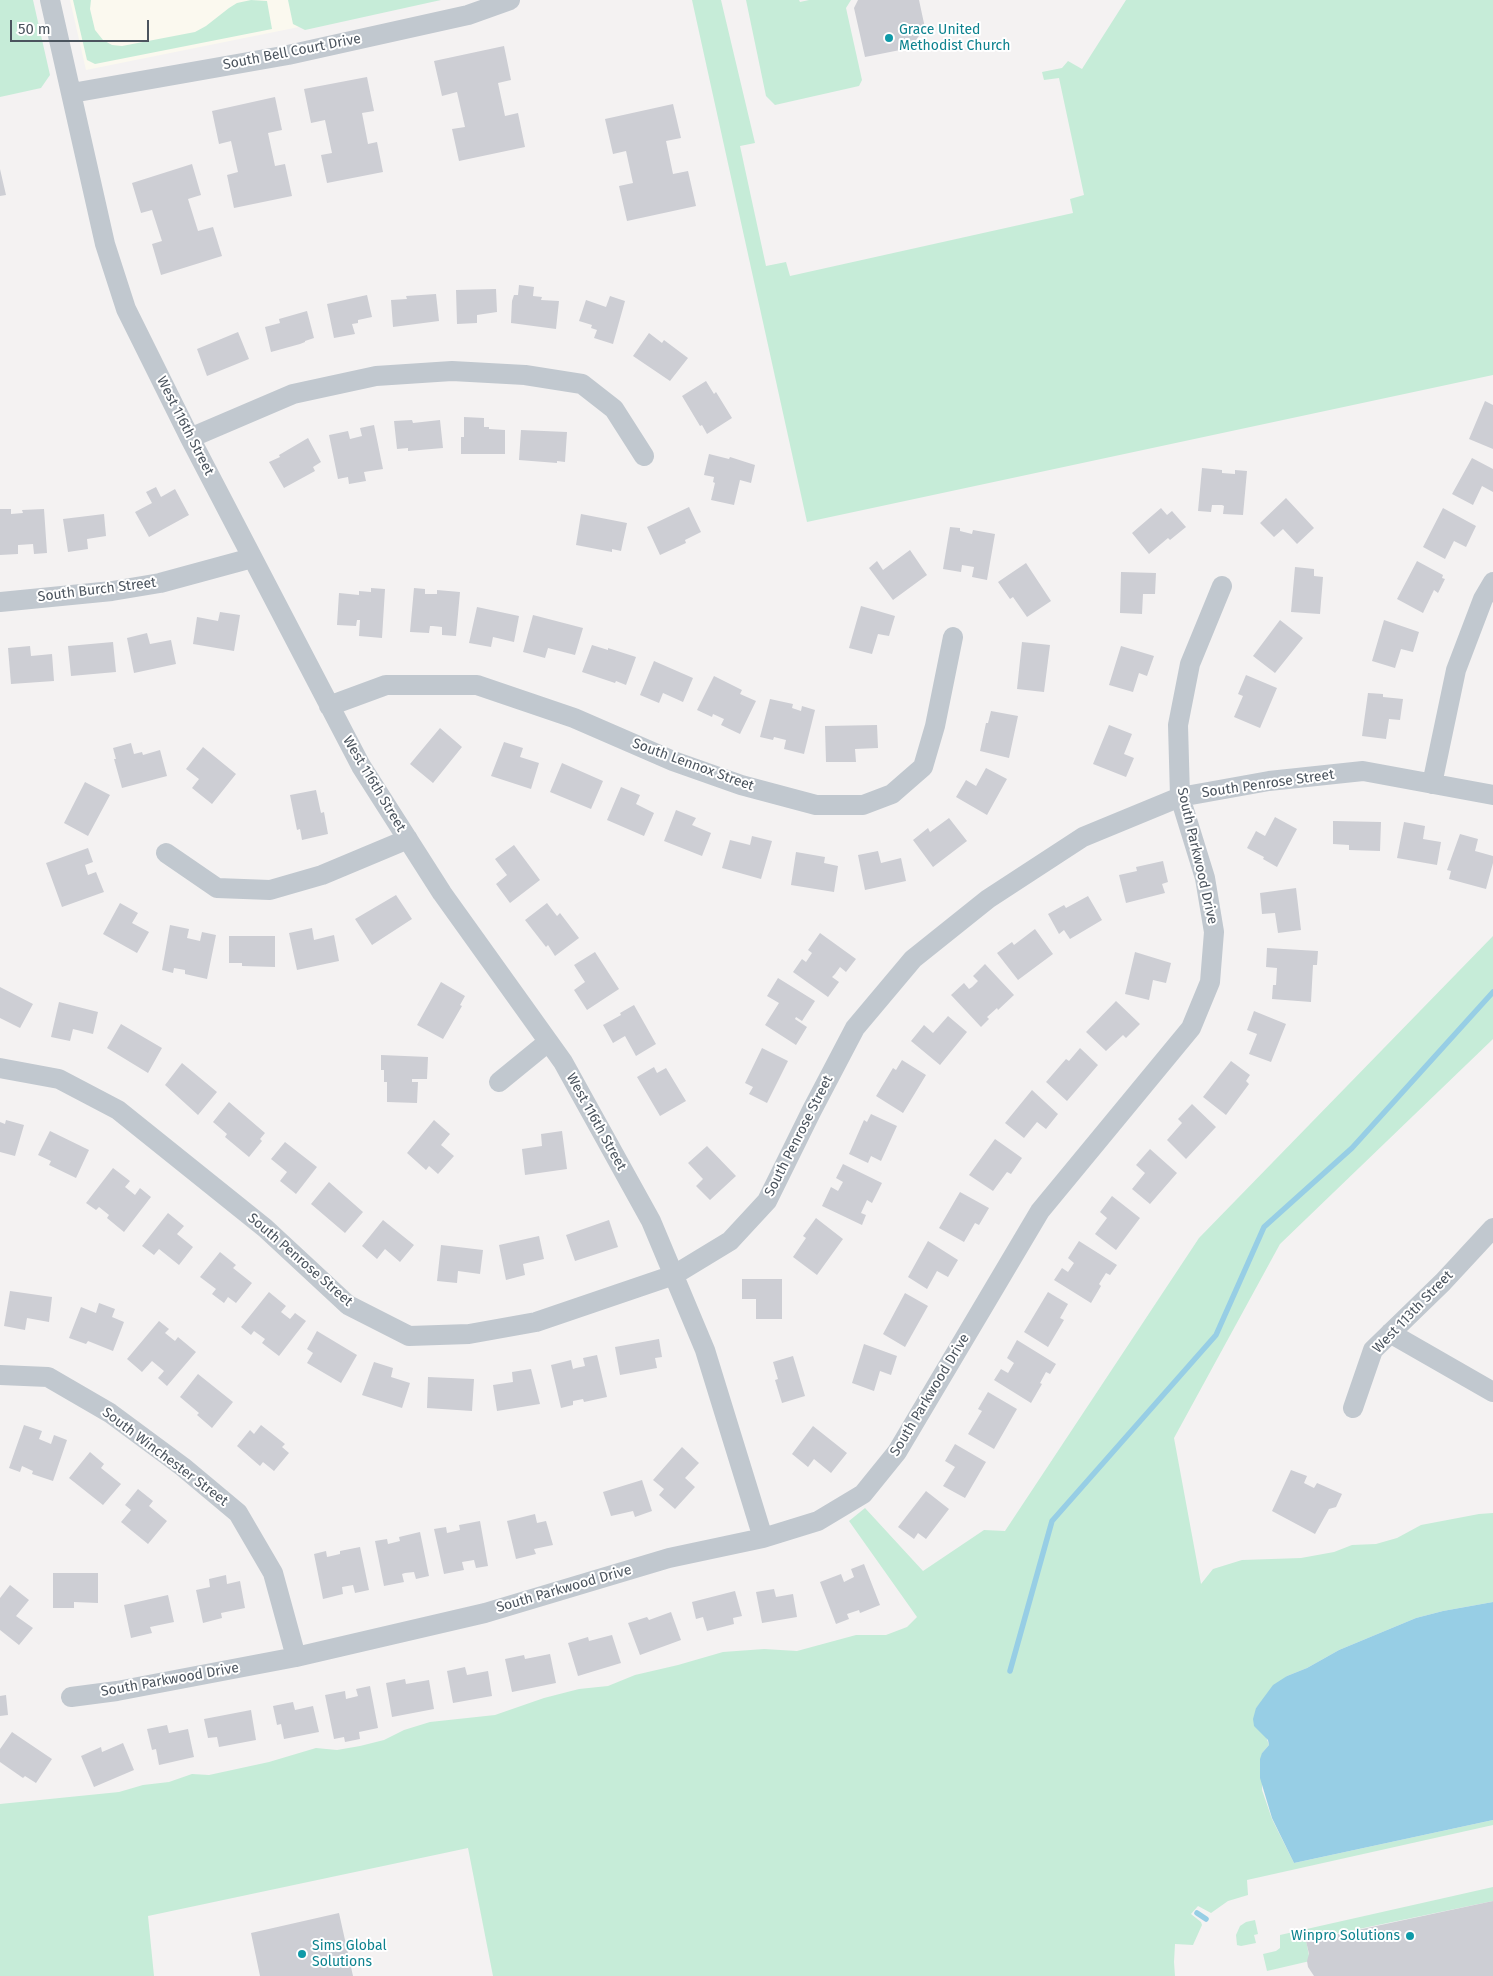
<!DOCTYPE html>
<style>
body{margin:0}
#map{position:relative;width:1493px;height:1976px;overflow:hidden;background:#f4f2f2;font-family:"Fira Sans",sans-serif}
canvas{display:block}
.scale{position:absolute;left:10px;top:20px;width:139px;height:22px;box-sizing:border-box;border:2px solid #4b545e;border-top:0;padding-left:6px;font-size:15px;line-height:18px;white-space:nowrap;color:#4b545e;-webkit-text-stroke:4px #fff;paint-order:stroke}
</style>
<div id="map">
<canvas width="1493" height="1976"></canvas>
<div class="scale">50 m</div>
</div>
<script>
const ctx = document.querySelector('canvas').getContext('2d');
ctx.lineJoin = 'round';
function fill(path, color) { ctx.fillStyle = color; ctx.fill(path, 'evenodd'); }
const poly = rows => new Path2D(rows.map(r => 'M' + r).join(''));
function trace(path, color, width, dash) { ctx.strokeStyle = color; ctx.lineWidth = width; ctx.lineCap = dash ? 'butt' : 'round'; ctx.setLineDash(dash || []); ctx.stroke(path); }
function label(font, color, halo, rows, align = 'center') {
  ctx.font = font + ' "Fira Sans",sans-serif'; ctx.lineWidth = 4; ctx.setLineDash([]); ctx.textBaseline = 'middle'; ctx.strokeStyle = halo; ctx.fillStyle = color; for (const [text, x, y, turn = 0] of rows) {
    ctx.save(); ctx.translate(x, y); ctx.rotate((+turn || 0) * Math.PI / 180); ctx.textAlign = isNaN(turn) ? turn : align; if (halo) ctx.strokeText(text, 0, 0); ctx.fillText(text, 0, 0); ctx.restore();
  }
}
const commercial = poly([
 [70,0,299,0,304,26,86,70]
]);
const green = poly([
 [0,0,33,0,50,75,41,88,0,97],
 [73,0,91,0,90,9,95,30,103,40,112,45,122,46,195,32,206,26,229,8,237,3,251,0,267,1,272,29,95,64,87,60],
 [288,0,441,0,305,30,293,24],
 [692,0,721,0,755,143,740,146,766,266,786,262,790,276,1073,213,1070,199,1084,195,1059,78,1044,80,1042,72,1062,68,1068,61,1082,69,1126,0,1493,0,1493,375,807,522],
 [746,0,799,0,800,2,809,0,851,0,846,8,862,80,859,86,775,105,766,96],
 [1493,936,1493,1039,1280,1244,1174,1438,1201,1584,1213,1569,1242,1560,1301,1558,1334,1552,1352,1545,1376,1544,1397,1538,1421,1525,1479,1514,1493,1513,1493,1602,1443,1611,1416,1618,1339,1650,1307,1668,1287,1676,1256,1708,1269,1745,1262,1753,1262,1790,1272,1819,1294,1863,1493,1820,1493,1825,1247,1880,1248,1895,1228,1901,1211,1913,1198,1906,1191,1914,1201,1922,1202,1925,1193,1945,1175,1944,1174,1962,1175,1976,493,1976,468,1848,148,1916,154,1976,0,1976,0,1804,119,1792,143,1785,169,1782,192,1774,209,1775,269,1762,316,1748,337,1750,360,1746,384,1740,404,1730,430,1722,495,1715,544,1698,579,1689,608,1686,635,1675,678,1665,723,1652,764,1649,797,1651,856,1635,886,1635,907,1627,917,1617,849,1521,865,1508,923,1571,984,1530,1005,1531,1199,1238],
 [1493,1887,1493,1901,1306,1940,1310,1961,1267,1971,1263,1954,1276,1951,1280,1948,1280,1935],
 [1255,1920,1258,1934,1254,1935,1256,1943,1241,1946,1237,1945,1236,1935,1240,1926,1246,1922]
]);
const water = poly([
 [1493,1602,1493,1820,1294,1863,1272,1818,1260,1778,1260,1759,1262,1753,1269,1745,1268,1740,1254,1726,1253,1719,1256,1708,1273,1685,1287,1676,1307,1668,1339,1650,1416,1618,1443,1611]
]);
const stream = poly([
 [1010,1671,1052,1521,1216,1335,1264,1227,1352,1148,1493,992],
 [1197,1913,1206,1919]
]);
const building = poly([
 [858,0,919,0,925,28,910,48,865,57,854,8],
 [504,46,511,80,498,83,505,116,518,113,525,147,459,161,452,129,465,127,457,92,442,96,434,61],
 [367,77,374,111,362,113,368,144,377,142,383,172,327,183,321,155,332,153,325,120,311,123,304,89],
 [275,97,282,130,268,133,275,166,285,164,292,196,234,208,227,175,238,172,231,141,219,144,212,111],
 [673,104,681,138,666,141,673,174,688,171,696,206,627,221,619,186,633,183,626,151,613,154,605,119],
 [192,164,201,195,188,199,198,231,213,227,222,256,161,275,152,244,162,241,152,210,141,213,132,183],
 [0,169,6,195,0,196],
 [519,285,534,287,533,296,542,297,541,300,559,301,556,329,511,323,512,301,514,295,518,295],
 [496,289,497,312,477,315,477,323,457,324,456,290],
 [436,294,439,321,393,327,391,300,407,299,406,296],
 [367,295,372,317,358,320,358,323,352,324,355,334,334,338,327,304],
 [610,296,625,301,613,344,594,338,597,330,591,328,592,325,579,321,586,300,606,307],
 [307,311,314,338,305,341,305,342,300,344,271,352,265,327,280,323,279,319],
 [238,332,249,359,207,376,197,349],
 [649,333,662,343,664,340,688,358,670,381,633,356],
 [706,381,714,394,716,392,732,418,707,434,702,425,700,426,682,396],
 [1485,401,1493,405,1493,449,1469,439],
 [464,417,484,418,484,427,489,427,489,429,505,430,505,454,461,454,461,437,464,437],
 [412,420,413,423,440,420,443,448,408,451,408,448,397,449,394,421],
 [374,425,383,469,364,472,366,481,349,484,348,477,338,479,329,435,348,431,350,439,362,436,360,428],
 [521,430,567,432,565,462,557,461,557,463,519,460],
 [308,438,321,462,313,467,315,471,284,488,269,462,280,457,279,455],
 [709,454,729,459,730,457,755,465,751,483,740,480,734,505,711,500,715,483,713,482,714,477,704,475],
 [1472,458,1493,469,1493,492,1482,486,1473,505,1452,494],
 [1202,468,1222,470,1222,473,1235,474,1235,470,1247,471,1243,515,1223,514,1224,506,1222,505,1212,505,1211,512,1198,511],
 [156,487,161,497,175,489,189,515,149,537,135,512,152,503,146,492],
 [1286,498,1314,528,1297,544,1283,529,1274,537,1260,523],
 [689,507,701,532,685,540,686,543,660,555,647,527],
 [1161,508,1167,515,1172,511,1186,527,1170,540,1168,538,1149,554,1132,533],
 [1443,508,1476,526,1466,547,1454,541,1445,559,1423,547],
 [0,509,11,509,11,514,23,513,22,510,44,509,47,553,34,554,33,544,18,545,18,554,0,555],
 [104,514,106,536,87,539,88,549,68,552,63,519],
 [581,514,627,523,621,551,612,549,612,552,576,545],
 [950,527,960,528,960,531,972,534,973,530,995,534,987,580,972,577,974,567,962,565,961,572,943,569],
 [910,550,927,575,893,600,869,568,877,561,883,570],
 [1417,561,1443,575,1442,578,1445,579,1438,593,1434,590,1423,613,1397,599],
 [1026,563,1051,601,1027,617,1013,597,1010,599,998,582],
 [1295,567,1314,569,1314,576,1323,577,1320,614,1291,612],
 [1121,572,1156,573,1155,594,1143,594,1142,614,1120,613],
 [371,588,385,589,382,638,359,636,360,620,357,620,356,626,337,625,339,593,359,595,359,591,371,592],
 [414,588,425,589,425,594,437,594,437,590,460,592,456,636,442,635,442,627,433,626,430,626,429,633,410,632],
 [861,606,895,616,889,636,878,634,872,654,849,648],
 [477,607,519,616,514,642,493,637,491,647,469,643],
 [220,612,240,615,234,651,193,644,197,617,218,621],
 [533,615,583,628,575,655,548,648,545,658,523,652],
 [1280,620,1303,638,1275,673,1253,656],
 [1384,620,1419,632,1413,652,1401,649,1395,668,1372,661],
 [147,633,150,644,171,640,176,664,134,673,127,638],
 [113,642,116,672,71,676,68,646],
 [1022,642,1050,645,1044,692,1017,689],
 [592,645,608,650,608,648,636,657,626,685,616,681,615,683,582,672],
 [30,646,31,656,52,654,54,681,11,684,8,648],
 [1121,646,1154,656,1147,676,1139,673,1133,692,1109,685],
 [654,661,693,678,683,702,663,693,659,703,640,695],
 [1246,675,1277,688,1260,728,1234,717,1243,696,1238,694],
 [714,676,742,690,740,694,756,701,740,734,721,725,724,719,713,714,712,717,697,710],
 [1368,693,1383,694,1383,697,1403,699,1400,720,1389,719,1386,739,1362,736],
 [770,699,793,704,792,708,801,711,802,706,815,710,804,754,784,749,786,740,774,737,773,740,760,737],
 [991,711,1018,716,1009,758,980,751,986,723,988,723],
 [877,725,878,748,855,749,856,762,826,762,825,726],
 [1109,725,1132,734,1124,754,1134,758,1126,777,1093,764],
 [440,728,462,747,433,783,410,764],
 [504,742,523,748,520,757,539,763,531,789,491,776],
 [131,743,134,754,142,752,143,755,160,750,167,776,122,788,114,759,116,759,113,748],
 [203,747,236,774,212,804,192,788,199,779,186,769],
 [562,763,603,781,591,809,550,792],
 [986,768,1007,779,987,815,956,797,966,780,976,786],
 [85,782,110,795,88,836,64,823],
 [621,787,640,795,636,804,654,813,644,836,607,820],
 [316,790,321,813,324,812,328,834,302,840,300,829,297,830,290,795],
 [676,810,696,818,692,825,711,833,702,856,664,841],
 [1275,817,1297,829,1277,867,1263,859,1264,857,1247,848,1256,831,1265,836],
 [949,818,967,841,933,867,913,840,928,828,930,832],
 [1333,821,1381,822,1380,851,1349,850,1349,845,1333,844],
 [1404,822,1425,826,1423,839,1441,842,1437,865,1397,858],
 [1460,834,1478,839,1475,851,1493,856,1493,863,1486,889,1449,879,1451,871,1447,870],
 [752,836,772,841,761,879,722,868,730,840,750,845],
 [514,845,540,880,510,903,496,884,507,875,495,859],
 [88,848,93,862,85,865,88,875,96,872,104,892,62,907,46,863],
 [878,851,881,863,901,858,906,881,865,890,858,855],
 [796,852,825,857,824,863,838,866,834,892,791,885],
 [1163,861,1168,882,1162,884,1165,893,1126,903,1119,875,1137,871,1136,867],
 [1296,888,1301,930,1278,933,1275,913,1262,914,1260,893],
 [396,895,412,919,372,945,355,919],
 [1088,896,1102,920,1070,939,1064,930,1059,934,1048,914,1064,905,1066,908],
 [120,903,138,913,132,923,149,932,137,953,103,934],
 [547,903,557,916,560,913,579,938,555,956,548,945,546,947,525,920],
 [170,925,189,929,187,938,200,941,202,932,216,935,207,979,185,974,185,970,174,968,173,973,162,970],
 [312,928,314,940,334,935,339,961,297,970,289,933],
 [1035,929,1053,954,1018,980,997,953,1012,942,1014,945],
 [820,933,856,959,846,972,840,967,835,974,832,977,839,982,828,997,793,972,802,959,806,962,812,953,808,950],
 [229,936,275,936,275,967,242,966,242,963,229,963],
 [1267,948,1318,951,1317,965,1313,965,1311,1002,1272,999,1273,985,1276,985,1277,968,1266,967],
 [595,952,619,989,587,1010,574,990,585,982,574,965],
 [1135,952,1171,963,1166,983,1153,980,1149,1000,1125,994],
 [985,964,1014,995,998,1010,997,1008,987,1017,989,1019,981,1027,951,995,964,983,969,989,972,987,978,981,973,976],
 [778,978,815,1001,802,1021,796,1017,795,1019,807,1027,796,1045,765,1025,779,1003,767,996],
 [441,982,465,996,460,1005,462,1006,443,1039,417,1025],
 [0,987,33,1004,20,1028,0,1018],
 [1116,1001,1140,1024,1126,1038,1123,1035,1106,1051,1086,1032],
 [59,1002,98,1012,93,1034,73,1029,70,1041,51,1037],
 [634,1005,656,1044,636,1056,625,1036,613,1043,603,1025,621,1015,620,1013],
 [1254,1011,1286,1024,1271,1062,1249,1054,1257,1034,1247,1030],
 [948,1016,967,1032,940,1065,911,1041,924,1025,933,1033],
 [121,1024,162,1048,148,1073,107,1048],
 [762,1048,788,1061,767,1103,749,1094,753,1087,745,1083],
 [1080,1048,1098,1065,1067,1101,1046,1082,1066,1059,1069,1061],
 [381,1055,428,1057,427,1079,412,1079,412,1082,418,1082,417,1103,387,1102,387,1082,384,1082,384,1070,381,1070],
 [902,1060,926,1075,903,1113,876,1096,893,1068,896,1070],
 [1231,1061,1250,1075,1246,1081,1249,1084,1226,1115,1203,1097],
 [182,1063,217,1092,198,1115,165,1085],
 [654,1067,657,1073,666,1068,686,1101,660,1116,637,1077],
 [1032,1090,1058,1114,1046,1129,1037,1122,1024,1138,1005,1123],
 [229,1102,265,1133,260,1139,262,1141,249,1157,225,1137,227,1134,213,1122],
 [1192,1104,1216,1127,1186,1159,1167,1140,1182,1123,1178,1119],
 [871,1114,897,1126,881,1161,871,1156,868,1163,849,1154,864,1120,867,1122],
 [6,1120,24,1125,15,1156,0,1152,0,1122,5,1124],
 [434,1120,450,1134,441,1145,454,1156,438,1174,429,1166,426,1170,407,1153],
 [50,1131,89,1150,76,1178,49,1165,51,1161,38,1155],
 [562,1131,567,1169,525,1175,522,1149,542,1146,541,1134],
 [995,1139,1022,1158,1011,1174,1007,1172,993,1191,969,1175],
 [285,1142,317,1167,296,1194,280,1181,287,1172,271,1159],
 [707,1146,736,1176,710,1200,696,1186,703,1179,688,1163],
 [1150,1149,1177,1173,1150,1204,1132,1189,1145,1173,1136,1165],
 [843,1164,882,1183,872,1203,867,1200,861,1213,866,1215,862,1225,822,1206,831,1187,838,1191,843,1182,836,1178],
 [113,1168,130,1181,125,1187,135,1195,140,1188,151,1197,124,1232,107,1218,109,1215,99,1207,96,1210,86,1203],
 [329,1182,363,1212,345,1233,311,1204],
 [960,1192,989,1208,979,1225,975,1223,964,1242,939,1228],
 [1112,1196,1140,1218,1116,1250,1095,1234,1107,1218,1100,1212],
 [168,1213,184,1226,177,1234,193,1247,179,1265,159,1249,154,1255,142,1246],
 [816,1218,843,1239,817,1275,793,1257,806,1238,803,1236],
 [383,1220,414,1245,400,1262,385,1249,377,1259,362,1246],
 [609,1220,618,1247,575,1261,566,1235],
 [539,1236,544,1259,523,1264,525,1275,506,1280,499,1245],
 [928,1241,958,1260,948,1277,937,1271,927,1289,908,1277],
 [1079,1241,1117,1265,1110,1275,1106,1273,1099,1284,1101,1286,1091,1303,1054,1280,1062,1268,1068,1272,1074,1263,1068,1258],
 [441,1245,483,1250,480,1274,458,1271,457,1283,437,1281],
 [220,1252,236,1265,233,1268,252,1283,236,1303,228,1297,224,1303,212,1294,216,1289,200,1277],
 [742,1279,782,1279,782,1319,756,1319,756,1299,742,1299],
 [10,1291,52,1297,49,1322,27,1318,25,1330,4,1326],
 [269,1292,286,1306,281,1312,290,1319,295,1313,306,1321,279,1356,262,1343,265,1339,254,1331,251,1335,241,1327],
 [1048,1292,1068,1304,1060,1318,1064,1320,1048,1347,1024,1332],
 [905,1293,928,1306,905,1347,883,1334],
 [99,1303,115,1309,112,1317,124,1322,113,1351,88,1341,86,1344,69,1338,81,1307,96,1313],
 [159,1321,169,1329,165,1333,175,1341,178,1337,196,1352,167,1386,158,1378,164,1371,152,1361,142,1372,127,1359],
 [317,1331,357,1355,341,1383,307,1363,313,1353,307,1349],
 [659,1339,662,1357,655,1358,657,1368,620,1375,615,1347],
 [1017,1340,1056,1364,1050,1374,1046,1372,1040,1383,1042,1384,1031,1403,994,1380,1001,1369,1008,1373,1014,1363,1007,1358],
 [864,1344,897,1356,891,1375,880,1371,874,1391,852,1383],
 [597,1355,607,1397,584,1402,583,1399,573,1401,573,1405,561,1408,551,1365,571,1360,573,1369,576,1368,585,1366,583,1358],
 [793,1356,805,1396,782,1403,775,1380,778,1379,773,1362],
 [374,1362,393,1368,391,1377,410,1383,402,1408,362,1395],
 [531,1369,540,1404,497,1411,493,1385,513,1382,512,1372],
 [198,1374,233,1402,212,1428,197,1415,199,1413,180,1397],
 [428,1377,474,1379,472,1411,427,1408],
 [988,1392,1017,1409,994,1449,968,1434,982,1411,978,1409],
 [24,1425,42,1431,39,1439,51,1444,54,1435,67,1440,53,1481,32,1474,33,1471,22,1466,20,1472,9,1468],
 [261,1425,285,1444,282,1447,289,1453,274,1471,263,1462,260,1466,237,1446,250,1430,254,1434],
 [813,1426,847,1453,831,1473,814,1459,808,1467,792,1454],
 [955,1444,986,1462,965,1498,943,1486,955,1467,945,1461],
 [682,1447,699,1463,685,1478,695,1487,675,1509,659,1495,664,1489,653,1480],
 [90,1452,104,1464,101,1468,121,1484,103,1505,69,1478],
 [1291,1470,1307,1476,1304,1483,1314,1488,1317,1483,1342,1494,1336,1507,1329,1509,1315,1534,1272,1511],
 [642,1480,652,1511,635,1517,633,1511,611,1516,603,1492],
 [138,1489,153,1501,149,1506,167,1521,148,1544,121,1522,131,1510,125,1505],
 [926,1491,949,1509,926,1539,918,1533,914,1539,898,1527],
 [535,1514,537,1523,546,1521,553,1545,534,1549,536,1554,516,1559,507,1521],
 [480,1521,488,1566,476,1568,474,1560,462,1562,464,1570,444,1574,434,1529,446,1527,447,1533,460,1530,459,1525],
 [420,1532,429,1576,416,1579,414,1572,405,1573,402,1574,404,1582,384,1586,375,1541,387,1539,388,1544,400,1541,399,1537],
 [360,1547,369,1590,355,1593,353,1585,342,1587,343,1594,323,1599,314,1554,326,1551,327,1557,340,1554,340,1551],
 [864,1564,880,1605,860,1613,859,1610,847,1614,849,1619,836,1624,820,1582,841,1574,844,1582,854,1577,851,1569],
 [53,1573,98,1573,98,1603,74,1602,74,1608,53,1608],
 [226,1575,227,1584,240,1581,245,1608,221,1613,222,1618,203,1623,196,1590,210,1587,209,1579],
 [10,1585,29,1600,16,1616,33,1628,19,1645,0,1630,0,1598],
 [774,1589,776,1597,793,1594,797,1617,762,1623,756,1592],
 [735,1591,742,1616,733,1618,734,1624,707,1631,703,1617,696,1619,692,1602],
 [168,1595,174,1622,150,1627,152,1633,131,1638,124,1605],
 [671,1612,681,1640,640,1655,628,1623,647,1617,649,1620],
 [612,1635,621,1663,578,1676,568,1643,588,1637,589,1641],
 [550,1654,556,1683,512,1692,505,1659,524,1655,525,1659],
 [465,1667,467,1675,488,1671,492,1696,453,1703,447,1671],
 [405,1679,406,1684,429,1680,434,1709,392,1717,386,1683],
 [370,1686,378,1728,359,1732,360,1739,345,1742,344,1737,334,1739,325,1695,345,1691,346,1699,358,1696,356,1689],
 [6,1695,8,1715,0,1716,0,1696],
 [293,1702,295,1710,313,1706,319,1732,284,1739,281,1724,277,1725,273,1706],
 [251,1710,256,1740,219,1747,217,1737,208,1738,204,1719],
 [167,1725,169,1733,188,1729,194,1757,159,1765,156,1749,152,1750,147,1729],
 [12,1732,52,1759,36,1783,25,1776,23,1778,0,1762,0,1749],
 [123,1743,134,1770,94,1787,81,1756,101,1747,102,1752],
 [1493,1901,1493,1976,1314,1976,1308,1967,1307,1961,1309,1954,1306,1941],
 [339,1913,353,1976,260,1976,251,1933]
]);
const minor = poly([
 [50,0,105,244,126,309,190,438,361,766,442,893,563,1062,651,1221,705,1350,763,1538],
 [72,93,288,55,468,15,510,0],
 [190,438,293,394,376,376,452,371,525,375,582,384,614,409,644,456],
 [0,602,112,591,160,583,252,558],
 [329,706,386,685,477,685,574,718,673,761,741,785,816,805,863,805,892,794,923,767,935,726,953,637],
 [1432,784,1456,670,1483,599,1493,582],
 [166,853,217,888,270,890,322,875,408,839],
 [0,1068,59,1079,118,1110,265,1228,348,1305,409,1336,469,1334,536,1322,674,1275,730,1241,767,1201,812,1110,855,1028,913,959,988,899,1083,837,1180,797,1269,781,1363,771,1493,795],
 [499,1082,548,1042],
 [1390,1333,1493,1392],
 [0,1375,48,1377,110,1413,183,1467,238,1513,273,1573,296,1657],
 [1353,1408,1373,1350,1443,1282,1493,1228],
 [71,1697,117,1691,296,1657,485,1613,669,1558,763,1538,818,1521,863,1494,897,1452,1040,1211,1191,1028,1210,982,1214,932,1205,878,1180,797,1178,725,1190,664,1222,586]
]);
const markers = [
 [889,38,5,"#0f9aa8"],
 [1410,1936,5,"#0f9aa8"],
 [302,1954,5,"#0f9aa8"]
];
const cultureNames = [
 ["Grace United",899,30],
 ["Methodist Church",899,46],
 ["Winpro Solutions",1400,1936,"right"],
 ["Sims Global",312,1946],
 ["Solutions",312,1962]
];
const streetNames = [
 ["South Bell Court Drive",292,52,-11],
 ["West 116th Street",185,426,63],
 ["South Burch Street",97,590,-7],
 ["South Lennox Street",693,765,20],
 ["West 116th Street",374,784,59],
 ["South Penrose Street",1268,784,-8],
 ["South Parkwood Drive",1197,856,77],
 ["West 116th Street",596,1122,61],
 ["South Penrose Street",799,1136,-63],
 ["South Penrose Street",300,1260,41],
 ["West 113th Street",1413,1312,-46],
 ["South Parkwood Drive",930,1395,-59],
 ["South Winchester Street",165,1457,37],
 ["South Parkwood Drive",564,1589,-16],
 ["South Parkwood Drive",170,1680,-10]
];
fill(commercial, '#fbf9ef');
fill(green, '#c6ecd8');
fill(water, '#97cee5');
trace(stream, '#97cee5', 5.5);
fill(building, '#cdced4');
trace(minor, '#c1c8cf', 20);
for (const [x, y, r, color] of markers) { const dot = new Path2D(); dot.arc(x, y, r, 0, 2 * Math.PI); ctx.fillStyle = color; ctx.fill(dot); trace(dot, '#fff', 2); }
label('14px', '#0d838f', '#fff', cultureNames, 'left');
label('14px', '#4b545e', '#fff', streetNames);
</script>
